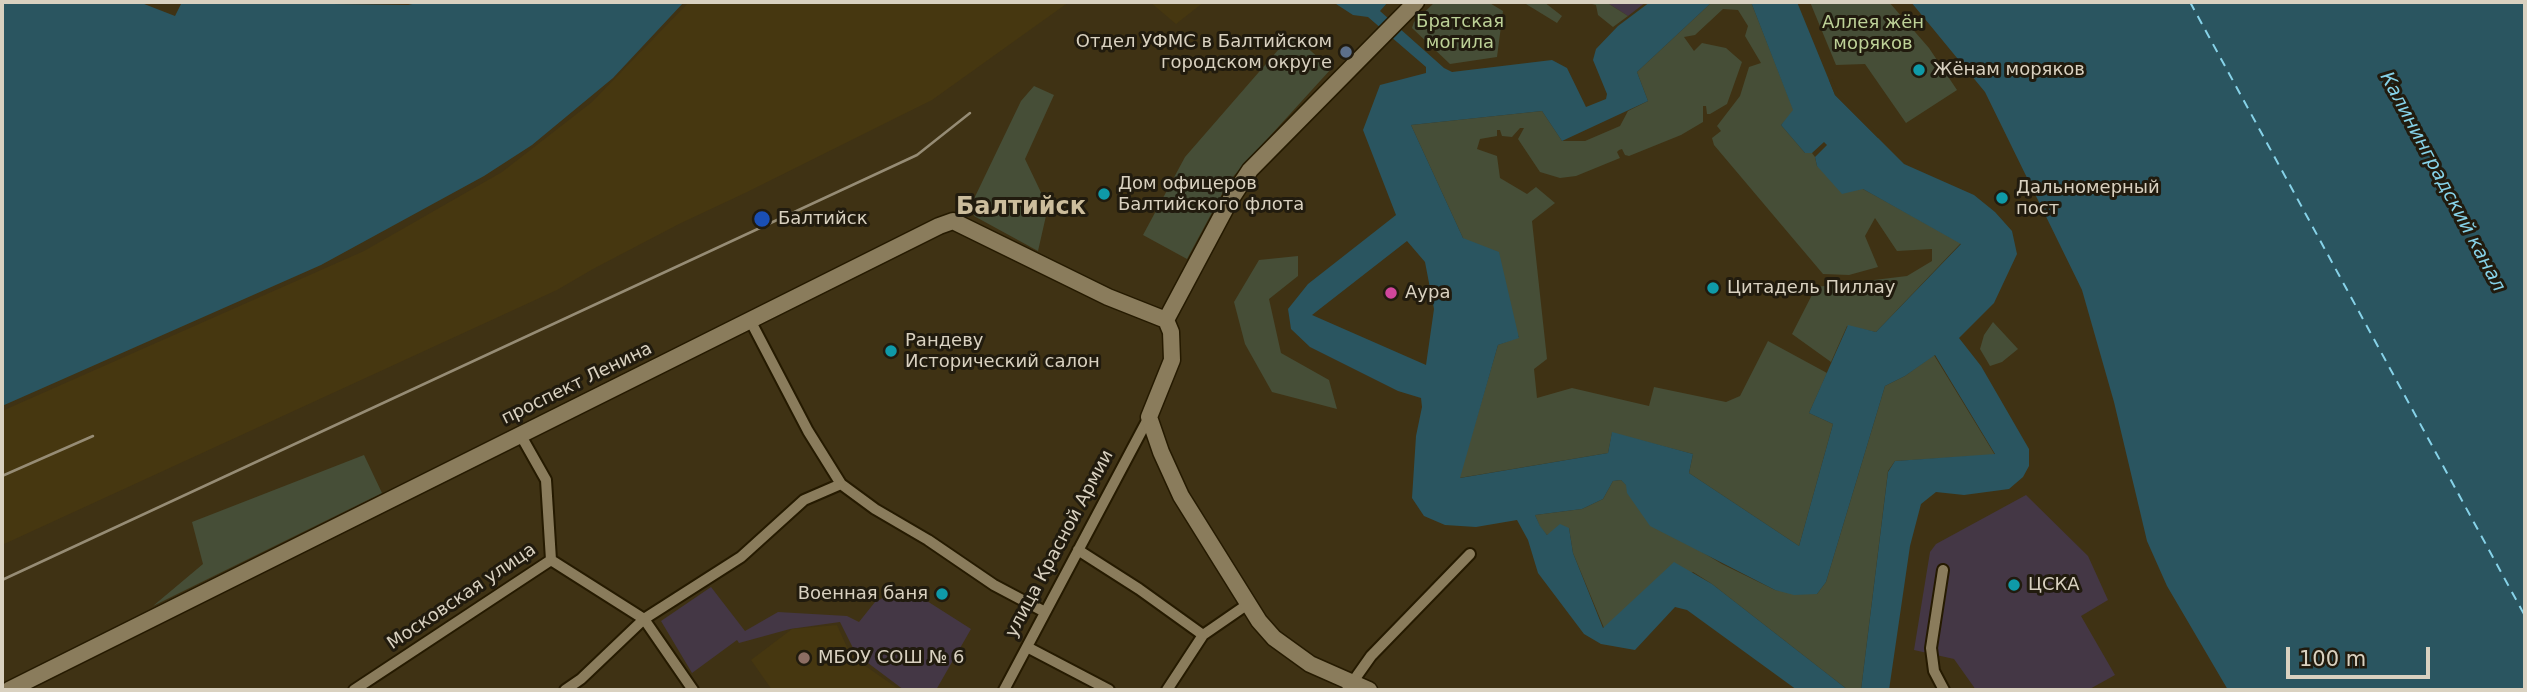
<!DOCTYPE html>
<meta charset="utf-8">
<style>
body{margin:0}
#map{position:relative;width:2527px;height:692px;overflow:hidden;background:#3f3214;font-family:"DejaVu Sans",sans-serif}
canvas{display:block}
.frame{position:absolute;inset:0;border:4px solid #d9d1c0;pointer-events:none}
.scale{position:absolute;left:2286px;top:647px;width:144px;height:32px;box-sizing:border-box;border:4px solid #d9d1c0;border-top:0;padding-left:9px;font-size:21px;line-height:24px;white-space:nowrap;color:#d9d1c0;-webkit-text-stroke:5px #211b0e;paint-order:stroke}
</style>
<div id="map">
<canvas width="2527" height="692"></canvas>
<div class="frame"></div>
<div class="scale">100 m</div>
</div>
<script>
const ctx = document.querySelector('canvas').getContext('2d');
ctx.lineJoin = 'round';
function fill(path, color) { ctx.fillStyle = color; ctx.fill(path, 'evenodd'); }
const poly = rows => new Path2D(rows.map(r => 'M' + r).join(''));
function trace(path, color, width, dash) { ctx.strokeStyle = color; ctx.lineWidth = width; ctx.lineCap = dash ? 'butt' : 'round'; ctx.setLineDash(dash || []); ctx.stroke(path); }
function label(font, color, halo, rows, align = 'center') {
  ctx.font = font + ' "DejaVu Sans",sans-serif'; ctx.lineWidth = 6; ctx.setLineDash([]); ctx.textBaseline = 'middle'; ctx.strokeStyle = halo; ctx.fillStyle = color; for (const [text, x, y, turn = 0] of rows) {
    ctx.save(); ctx.translate(x, y); ctx.rotate((+turn || 0) * Math.PI / 180); ctx.textAlign = isNaN(turn) ? turn : align; if (halo) ctx.strokeText(text, 0, 0); ctx.fillText(text, 0, 0); ctx.restore();
  }
}
const commercial = poly([
 [1606,2,1646,2,1628,16],
 [2026,495,2088,556,2108,600,2081,616,2115,675,2088,690,1976,690,1954,659,1914,650,1930,552,1936,544],
 [711,587,745,631,778,612,847,616,859,622,875,602,905,587,971,629,936,690,904,690,856,654,840,622,790,629,739,643,737,640,692,673,661,621]
]);
const built = poly([
 [689,2,1069,2,932,100,745,193,679,224,593,269,557,290,2,545,2,411,364,251,502,172,592,102],
 [1150,2,1204,2,1176,24],
 [837,625,851,656,900,690,772,690,751,660,792,629]
]);
const green = poly([
 [1435,2,1488,2,1503,11,1497,57,1450,64,1412,28,1414,22],
 [1526,2,1544,2,1562,16,1557,23,1526,4],
 [1584,2,1606,2,1628,16,1613,27,1598,15,1596,5],
 [1712,2,1751,2,1794,111,1781,125,1805,153,1812,153,1815,157,1817,166,1863,189,1961,243,1876,332,1847,326,1831,362,1792,334,1816,287,1907,276,1932,261,1932,249,1897,251,1875,218,1865,236,1878,267,1849,275,1823,274,1714,145,1712,138,1721,131,1717,126,1740,96,1749,67,1761,63,1745,36,1748,26,1738,10,1723,9,1695,35,1684,37,1694,51,1702,43,1726,48,1742,62,1727,104,1710,114,1707,114,1706,106,1703,106,1703,122,1681,135,1629,156,1625,155,1622,149,1619,150,1617,152,1620,158,1576,176,1560,178,1540,172,1518,139,1524,128,1520,128,1512,137,1502,136,1500,130,1497,130,1497,136,1480,139,1477,149,1497,156,1500,178,1527,194,1536,187,1555,203,1532,221,1547,359,1534,369,1537,398,1572,388,1649,406,1654,387,1726,402,1740,396,1768,341,1827,373,1809,413,1833,424,1799,546,1689,473,1693,454,1612,433,1608,453,1459,478,1498,345,1519,337,1463,238,1411,125,1542,111,1562,141,1585,141,1620,126,1628,111,1648,101,1637,72],
 [1810,2,1889,2,1929,48,1957,90,1906,123,1865,64,1836,65],
 [1292,34,1331,69,1229,181,1187,259,1143,235,1185,157],
 [1034,86,1054,95,1025,159,1048,207,1038,251,974,216,971,205,1021,101],
 [1298,256,1298,276,1269,299,1281,353,1329,380,1337,409,1272,392,1245,344,1234,302,1259,260],
 [1993,322,2018,349,2002,362,1990,366,1980,349,1984,335],
 [1934,355,1995,455,1895,461,1888,471,1861,690,1848,690,1712,584,1693,572,1604,628,1573,553,1569,528,1547,535,1540,527,1535,515,1582,509,1603,499,1613,481,1621,480,1697,549,1722,564,1775,590,1817,594,1826,582,1885,386,1905,376],
 [364,455,382,493,153,606,203,564,192,522]
]);
const water = poly([
 [2,2,139,2,175,16,182,2,408,5,421,2,684,2,613,78,532,145,484,176,321,265,2,406],
 [1333,2,1388,2,1380,11,1444,68,1452,72,1552,60,1567,68,1586,107,1606,99,1607,94,1593,60,1596,49,1618,26,1650,2,1712,2,1637,72,1648,101,1562,141,1542,111,1411,125,1463,238,1499,252,1519,338,1498,345,1460,478,1608,453,1612,432,1693,454,1689,473,1799,546,1833,424,1809,413,1848,325,1876,332,1961,244,1863,189,1842,194,1817,166,1815,157,1827,145,1824,142,1812,153,1805,153,1781,125,1793,110,1751,2,1797,2,1835,95,1904,164,1974,195,1995,212,2012,231,2017,254,1994,303,1959,338,1981,366,2029,449,2029,466,2023,477,2009,489,1964,495,1936,492,1921,504,1910,546,1889,690,1861,690,1888,472,1895,461,1995,454,1935,355,1905,376,1885,386,1826,582,1817,594,1794,595,1775,590,1650,526,1627,493,1626,485,1621,480,1613,481,1603,499,1582,509,1535,515,1540,526,1547,535,1560,524,1569,528,1573,553,1603,628,1674,562,1712,584,1848,690,1797,690,1687,610,1675,607,1635,650,1601,644,1584,634,1538,573,1528,540,1517,520,1476,527,1445,525,1424,516,1412,498,1416,436,1422,407,1421,398,1398,391,1310,347,1291,329,1288,309,1308,284,1396,215,1363,130,1380,85,1426,73,1426,67,1368,17,1353,15],
 [1407,241,1425,262,1434,309,1426,365,1312,315],
 [1911,2,2525,2,2525,690,2228,690,2167,586,2147,541,2114,402,2082,290,1985,92]
]);
const pier = poly([
 [1832,79,1838,93,1880,135,1878,138,1835,95,1829,80]
]);
const ferry = poly([
 [2190,2,2525,616]
]);
const street = poly([
 [750,320,808,431,841,484,875,509,928,540,994,585,1045,612],
 [1078,550,1139,589,1203,635],
 [551,560,644,619,693,690],
 [1943,570,1931,648,1934,671,1944,690],
 [1027,647,1109,690],
 [354,690,551,560,546,480,520,434],
 [565,690,581,679,644,619,741,557,804,500,841,484],
 [1004,690,1149,417],
 [1167,690,1203,635,1248,604],
 [1347,690,1371,656,1470,554]
]);
const secondary = poly([
 [1166,320,1171,332,1172,360,1149,417,1161,452,1181,496,1259,621,1274,638,1310,664,1369,690],
 [1166,320,1229,202,1250,170,1416,2],
 [9,690,939,226,953,221,1108,297,1166,320]
]);
const rail = poly([
 [2,476,93,436],
 [2,580,917,155,970,113]
]);
const markers = [
 [1346,52,7,"#5c6f8a"],
 [1919,70,7,"#0f9aa8"],
 [1104,194,7,"#0f9aa8"],
 [2002,198,7,"#0f9aa8"],
 [762,219,9,"#1a4fb4"],
 [1713,288,7,"#0f9aa8"],
 [1391,293,7,"#d1479c"],
 [891,351,7,"#0f9aa8"],
 [2014,585,7,"#0f9aa8"],
 [942,594,7,"#0f9aa8"],
 [804,658,7,"#8d6e63"]
];
const parkNames = [
 ["Братская",1460,22],
 ["могила",1460,43],
 ["Аллея жён",1873,23],
 ["моряков",1873,44]
];
const poiNames = [
 ["Отдел УФМС в Балтийском",1332,42,"right"],
 ["городском округе",1332,63,"right"],
 ["Жёнам моряков",1933,70],
 ["Дом офицеров",1118,184],
 ["Балтийского флота",1118,205],
 ["Дальномерный",2016,188],
 ["пост",2016,209],
 ["Балтийск",778,219],
 ["Цитадель Пиллау",1727,288],
 ["Аура",1405,293],
 ["Рандеву",905,341],
 ["Исторический салон",905,362],
 ["ЦСКА",2028,585],
 ["Военная баня",928,594,"right"],
 ["МБОУ СОШ № 6",818,658]
];
const streetNames = [
 ["проспект Ленина",577,384,-26],
 ["улица Красной Армии",1060,544,-62],
 ["Московская улица",462,597,-34]
];
const waterNames = [
 ["Калининградский канал",2442,182,62]
];
const districtNames = [
 ["Балтийск",1021,208]
];
fill(commercial, '#443745');
fill(built, '#463710');
fill(green, '#464e37');
fill(water, '#2a5560');
fill(pier, '#3f3214');
trace(ferry, '#86d2e8', 2, [9, 7]);
trace(street, '#251a00', 14);
trace(secondary, '#251a00', 19);
trace(street, '#8a7c5c', 10);
trace(secondary, '#8a7c5c', 16);
trace(rail, '#968c75', 2.5);
for (const [x, y, r, color] of markers) { const dot = new Path2D(); dot.arc(x, y, r, 0, 2 * Math.PI); ctx.fillStyle = color; ctx.fill(dot); trace(dot, '#211b0e', 2.5); }
label('18px', '#bdd197', '#211b0e', parkNames);
label('18px', '#d9d1c0', '#211b0e', poiNames, 'left');
label('18px', '#d9d1c0', '#211b0e', streetNames);
label('italic 19px', '#86d2e8', '#211b0e', waterNames);
label('bold 24px', '#ccbd9c', '#211b0e', districtNames);
</script>
